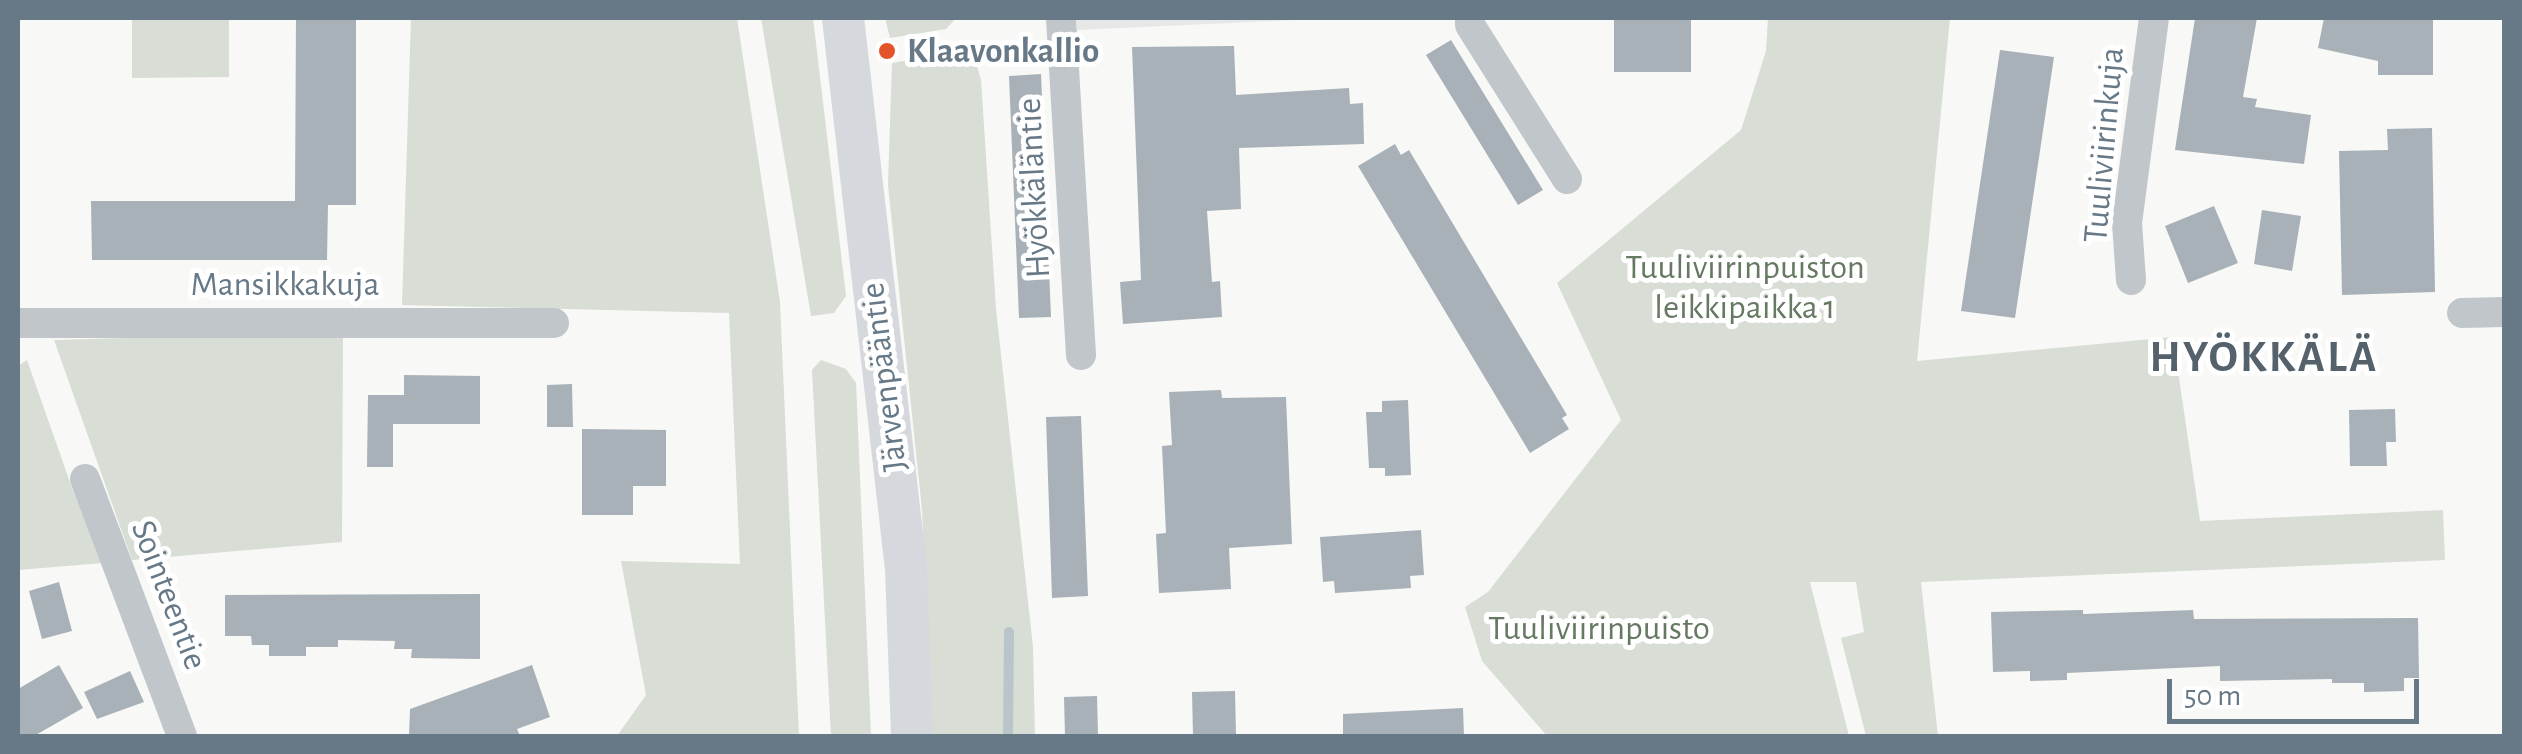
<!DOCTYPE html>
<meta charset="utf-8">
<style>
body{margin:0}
#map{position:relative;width:2522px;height:754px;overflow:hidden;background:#f8f8f6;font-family:"Alegreya Sans",sans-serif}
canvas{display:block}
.frame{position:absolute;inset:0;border:20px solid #677987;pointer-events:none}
.scale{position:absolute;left:2167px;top:679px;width:252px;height:45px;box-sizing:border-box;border:5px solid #677987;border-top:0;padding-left:12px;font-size:30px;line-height:35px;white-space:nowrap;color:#677987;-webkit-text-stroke:8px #fff;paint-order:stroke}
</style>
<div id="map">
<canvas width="2522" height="754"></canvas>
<div class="frame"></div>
<div class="scale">50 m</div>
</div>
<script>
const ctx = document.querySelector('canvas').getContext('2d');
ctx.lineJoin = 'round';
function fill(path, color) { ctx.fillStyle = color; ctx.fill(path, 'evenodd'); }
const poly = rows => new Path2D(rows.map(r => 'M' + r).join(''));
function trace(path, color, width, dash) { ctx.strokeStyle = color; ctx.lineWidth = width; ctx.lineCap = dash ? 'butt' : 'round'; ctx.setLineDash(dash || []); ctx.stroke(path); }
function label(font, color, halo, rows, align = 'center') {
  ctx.font = font + ' "Alegreya Sans",sans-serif'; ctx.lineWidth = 10; ctx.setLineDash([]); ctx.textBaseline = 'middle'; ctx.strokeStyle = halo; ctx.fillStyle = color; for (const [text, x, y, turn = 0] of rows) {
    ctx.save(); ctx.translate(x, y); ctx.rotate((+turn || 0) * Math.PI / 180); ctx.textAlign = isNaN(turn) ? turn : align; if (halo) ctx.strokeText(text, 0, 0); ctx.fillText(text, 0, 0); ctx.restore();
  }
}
const built = poly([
 [1077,18,1338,18,1077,30]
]);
const green = poly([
 [132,18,229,18,229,77,132,78],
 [411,18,737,18,780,302,799,736,617,736,646,695,621,561,740,564,729,313,402,305],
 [761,18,813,18,846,296,834,313,811,316],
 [885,18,956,18,946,29,890,38],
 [1768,18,1950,18,1917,361,2173,337,2200,521,2443,510,2445,560,1921,582,1938,736,1866,736,1841,638,1864,632,1856,582,1810,582,1849,736,1547,736,1482,661,1465,607,1488,592,1621,420,1557,283,1741,130,1766,51],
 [972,49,981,80,996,309,1033,647,1035,736,932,736,922,510,888,185,892,63],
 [343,332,342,542,132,560,54,340],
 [27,360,72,488,103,563,18,570,18,366],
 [821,360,846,369,856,383,871,736,831,736,812,370]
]);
const stream = poly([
 [1008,736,1009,632]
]);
const building = poly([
 [296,18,356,18,356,205,328,205,327,260,92,260,91,201,295,201],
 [1614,18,1691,18,1691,72,1614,72],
 [2195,18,2257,18,2243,97,2257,99,2255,107,2311,115,2304,164,2175,150],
 [2324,18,2433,18,2433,75,2378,75,2378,61,2318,48],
 [1451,40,1543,190,1518,205,1426,55],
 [1234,46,1236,95,1349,88,1350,104,1363,103,1364,144,1239,148,1241,209,1207,211,1212,282,1220,281,1222,317,1123,324,1120,282,1141,280,1132,47],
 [2000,50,2054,57,2015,318,1961,311],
 [1041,74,1051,317,1019,318,1009,76],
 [2432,128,2435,292,2342,295,2339,151,2388,150,2387,129],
 [1395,144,1401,155,1409,150,1567,415,1562,418,1569,429,1530,453,1358,166],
 [2214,206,2238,263,2188,283,2165,226],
 [2262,210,2301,216,2292,271,2254,264],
 [404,375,480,376,480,424,393,424,393,467,367,467,368,395,404,395],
 [572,384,573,427,547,427,547,385],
 [1221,390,1222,398,1286,397,1292,544,1229,548,1231,589,1159,593,1156,534,1166,533,1162,446,1172,445,1169,392],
 [1408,400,1411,475,1385,476,1385,468,1369,468,1366,412,1382,412,1382,401],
 [2395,409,2396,442,2386,442,2387,466,2350,466,2349,410],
 [1081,416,1088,596,1052,598,1046,417],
 [582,429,666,430,666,486,633,486,633,515,582,515],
 [1421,530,1424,575,1410,576,1411,588,1335,593,1334,581,1323,582,1320,537],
 [59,582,72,631,42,639,29,591],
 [480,594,480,659,411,658,412,649,394,649,395,641,338,640,338,647,306,647,306,656,269,656,269,645,252,645,251,636,225,636,225,595],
 [2083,610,2083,614,2193,610,2194,619,2418,618,2419,678,2404,678,2404,691,2364,692,2364,683,2332,683,2332,679,2220,681,2220,666,2067,673,2067,680,2030,681,2030,671,1993,672,1991,612],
 [59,665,83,708,34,736,18,736,18,689],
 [532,665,550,717,517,729,520,736,409,736,410,709],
 [130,671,144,702,97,719,84,692],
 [1235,691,1236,736,1193,736,1192,692],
 [1097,696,1098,736,1065,736,1064,697],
 [1463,708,1464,736,1343,736,1343,714]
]);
const minor = poly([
 [1061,18,1081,355],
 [1470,18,1470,25,1567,179],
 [2131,280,2127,223,2154,18],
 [2462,313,2504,312],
 [18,323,554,323],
 [85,479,182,736]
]);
const secondary = poly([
 [843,18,906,569,912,736]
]);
const markers = [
 [887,51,10,"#e3542b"]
];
const poiNames = [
 ["Klaavonkallio",907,51]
];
const streetNames = [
 ["Tuuliviirinkuja",2104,145,-85],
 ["Hyökkäläntie",1034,188,-93],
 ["Mansikkakuja",285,284],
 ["Järvenpääntie",884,377,-97],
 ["Sointeentie",169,595,69]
];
const parkNames = [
 ["Tuuliviirinpuiston",1745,267],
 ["leikkipaikka 1",1745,307],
 ["Tuuliviirinpuisto",1599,628]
];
const districtNames = [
 ["HYÖKKÄLÄ",2264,357]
];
fill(built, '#e6e7e7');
fill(green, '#d8ddd5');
trace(stream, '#b9c5c9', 10);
fill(building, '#a8b1b7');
trace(minor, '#c1c6ca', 30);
trace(secondary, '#d5d9dd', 42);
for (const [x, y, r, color] of markers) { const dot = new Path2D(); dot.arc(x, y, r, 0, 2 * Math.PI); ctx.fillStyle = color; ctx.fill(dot); trace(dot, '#fff', 4); }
label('bold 35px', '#677987', '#fff', poiNames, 'left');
label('35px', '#677987', '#fff', streetNames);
label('35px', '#667962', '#fff', parkNames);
ctx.letterSpacing = '2.5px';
label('bold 45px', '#55626c', '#fff', districtNames);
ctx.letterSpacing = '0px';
</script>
